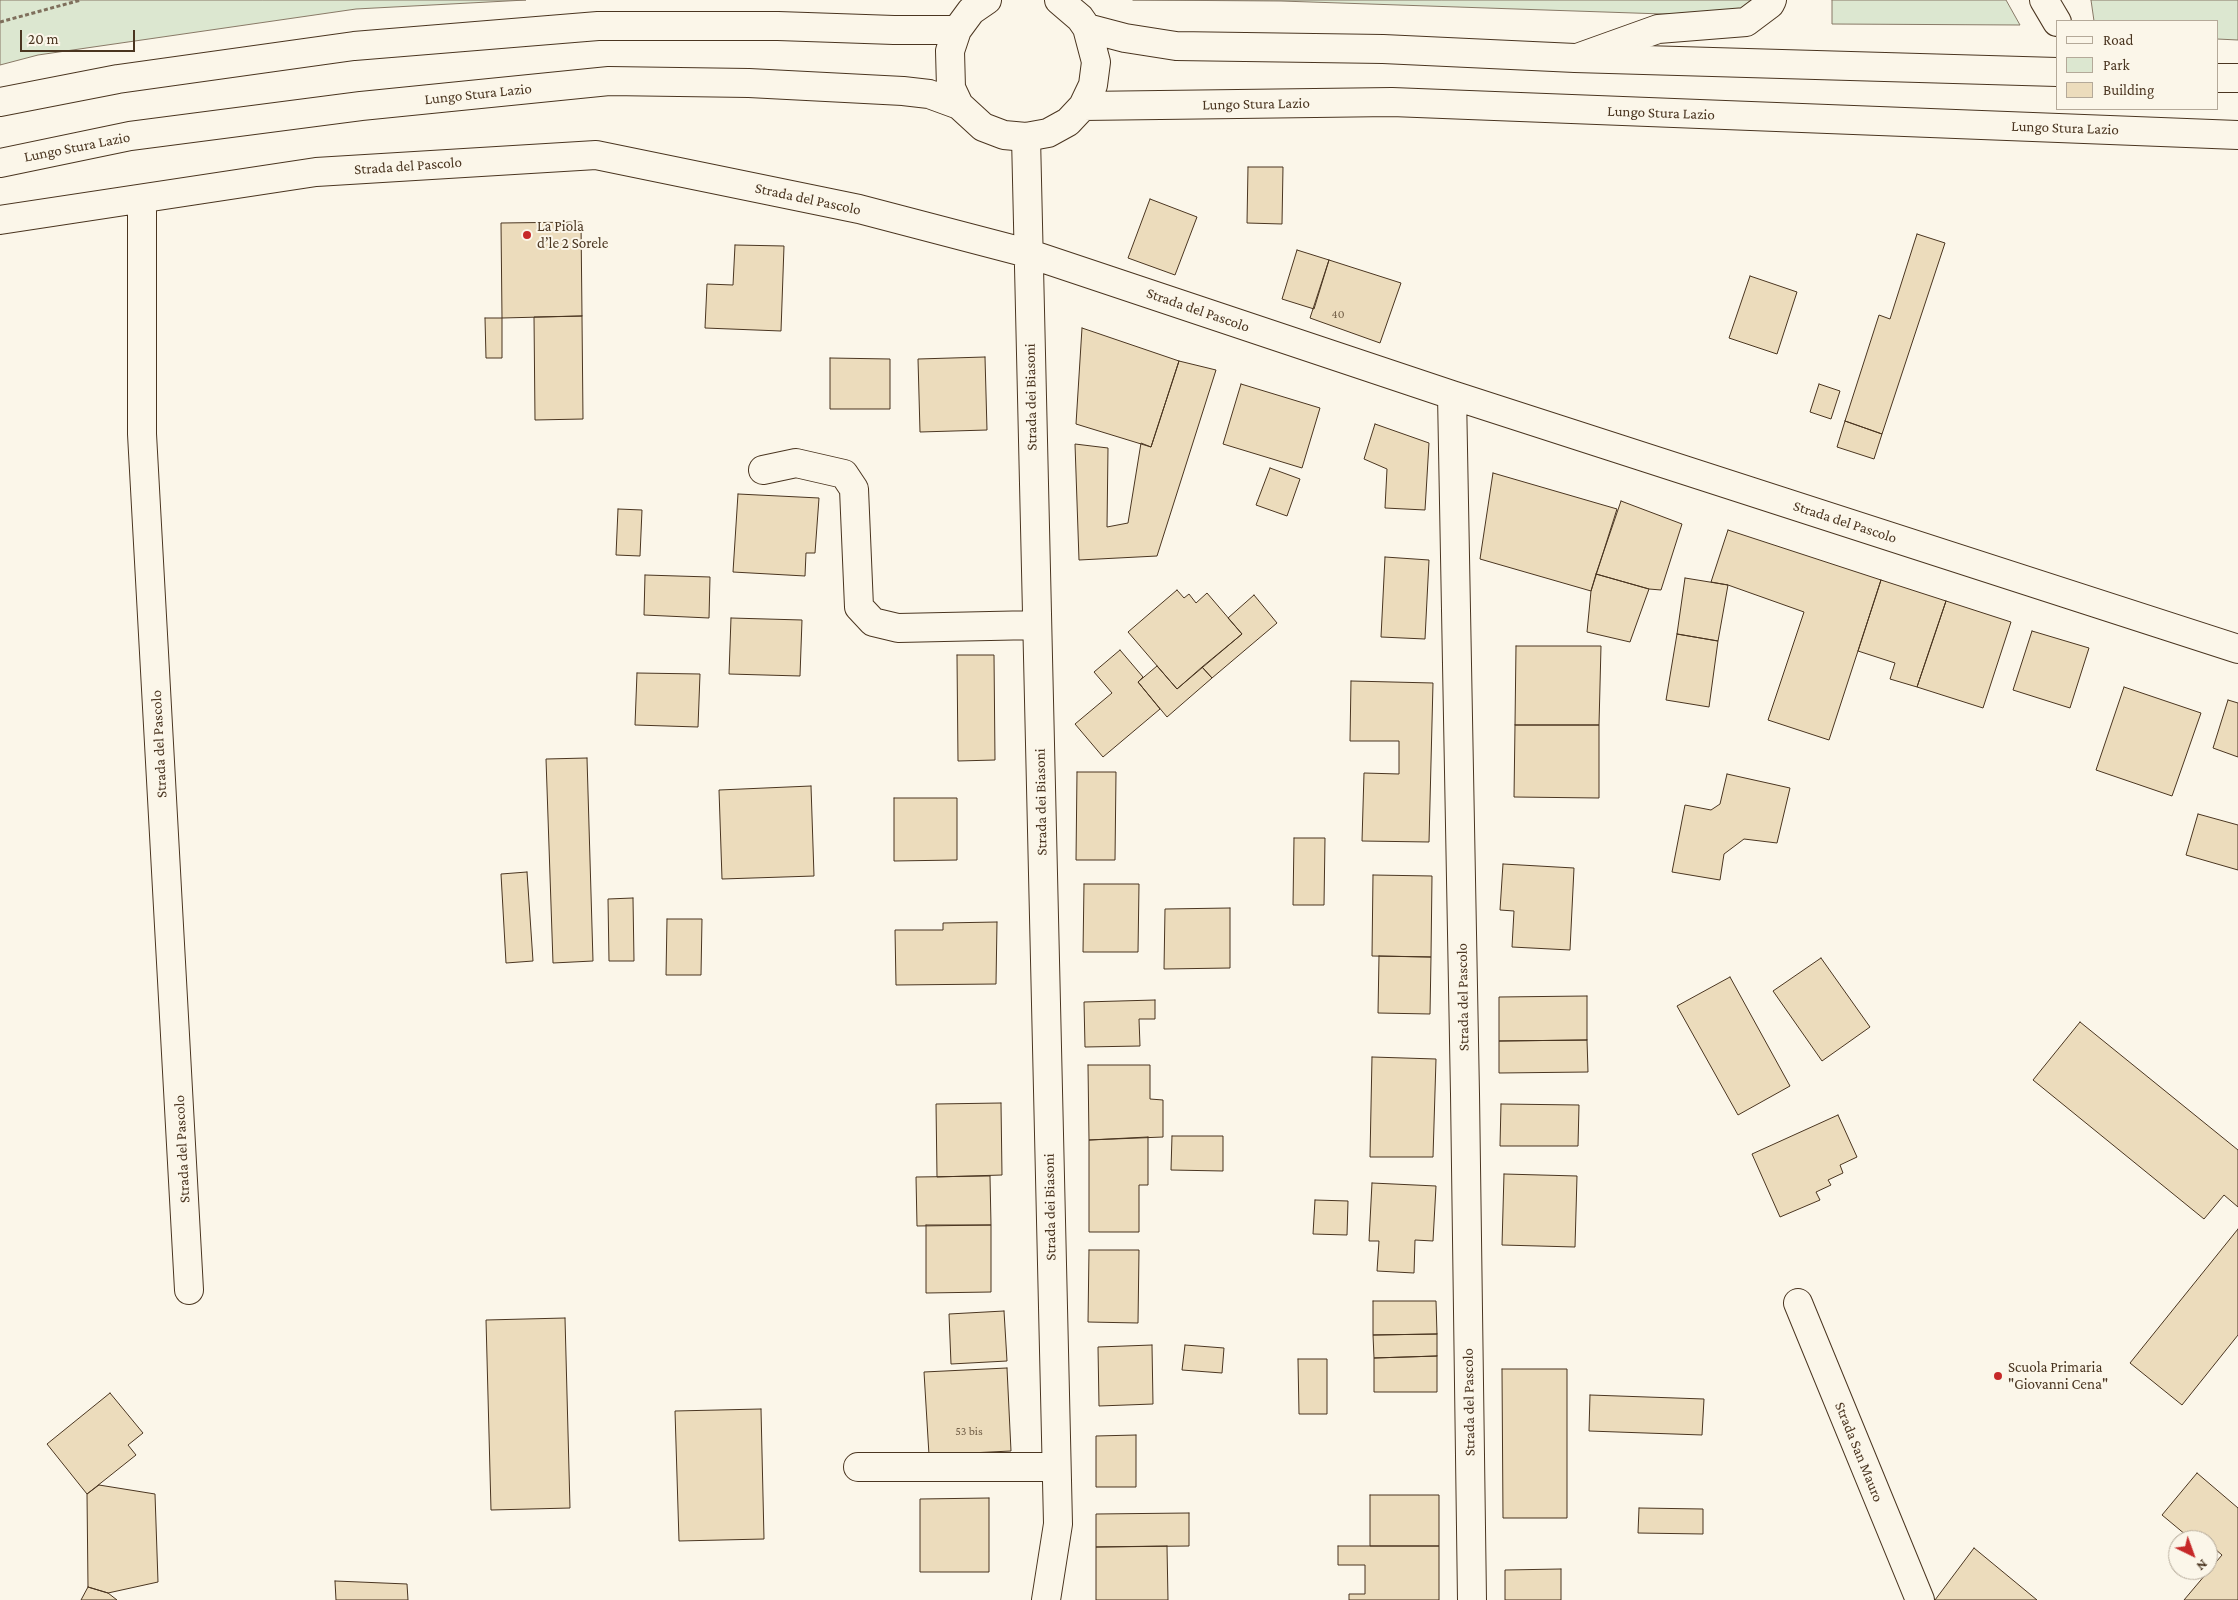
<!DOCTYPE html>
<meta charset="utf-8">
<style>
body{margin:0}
#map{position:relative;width:2238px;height:1600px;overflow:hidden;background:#fbf6e9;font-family:"Crimson Pro",serif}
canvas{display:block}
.legend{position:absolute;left:2056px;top:20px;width:162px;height:90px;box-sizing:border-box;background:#fbf6e9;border:1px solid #b4a999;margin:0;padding:6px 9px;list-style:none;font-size:15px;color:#4a3520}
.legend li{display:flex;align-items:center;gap:10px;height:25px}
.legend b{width:25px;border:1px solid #b4a999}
.north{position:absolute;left:2168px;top:1530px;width:50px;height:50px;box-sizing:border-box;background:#fbf6e9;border:1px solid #b4a999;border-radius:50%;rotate:138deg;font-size:14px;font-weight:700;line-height:20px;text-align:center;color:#4a3520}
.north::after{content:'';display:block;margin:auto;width:18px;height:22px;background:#c62828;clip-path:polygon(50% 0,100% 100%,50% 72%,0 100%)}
.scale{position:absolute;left:20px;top:30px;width:115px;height:22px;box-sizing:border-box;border:2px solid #4a3520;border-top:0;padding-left:6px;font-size:15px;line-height:18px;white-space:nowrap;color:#4a3520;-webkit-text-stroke:4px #fbf6e9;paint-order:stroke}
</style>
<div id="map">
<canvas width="2238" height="1600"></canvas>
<ul class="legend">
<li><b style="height:6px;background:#fbf6e9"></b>Road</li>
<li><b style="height:14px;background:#dce7d0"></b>Park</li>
<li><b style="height:14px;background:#ecdcbc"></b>Building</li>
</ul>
<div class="north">N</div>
<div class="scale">20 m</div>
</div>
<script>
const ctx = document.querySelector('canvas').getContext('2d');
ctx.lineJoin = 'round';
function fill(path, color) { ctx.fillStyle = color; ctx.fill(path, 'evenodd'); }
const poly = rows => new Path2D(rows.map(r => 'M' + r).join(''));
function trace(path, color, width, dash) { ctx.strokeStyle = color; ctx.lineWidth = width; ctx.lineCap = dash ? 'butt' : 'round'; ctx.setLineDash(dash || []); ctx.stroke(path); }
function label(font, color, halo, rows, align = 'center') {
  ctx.font = font + ' "Crimson Pro",serif'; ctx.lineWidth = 4; ctx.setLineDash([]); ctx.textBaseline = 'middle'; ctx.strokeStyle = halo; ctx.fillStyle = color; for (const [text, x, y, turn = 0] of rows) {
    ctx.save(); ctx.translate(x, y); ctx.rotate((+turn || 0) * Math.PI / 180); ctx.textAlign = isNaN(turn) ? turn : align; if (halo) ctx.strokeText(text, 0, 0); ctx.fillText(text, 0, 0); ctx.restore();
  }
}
const green = poly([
 [0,0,526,0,356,9,38,55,0,65,0,0],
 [1133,0,1751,0,1747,11,1663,14,1281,1,1133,0],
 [1832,0,2006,0,2020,25,1832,24,1832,0],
 [2091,0,2238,0,2238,40,2217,39,2217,21,2094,21,2091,0]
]);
const building = poly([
 [1248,167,1283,167,1282,224,1247,223,1248,167],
 [1150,199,1197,217,1175,275,1128,258,1150,199],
 [581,222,582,316,502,318,501,223,581,222],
 [1917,234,1945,243,1882,434,1845,421,1879,315,1890,319,1917,234],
 [735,245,784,246,781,331,705,328,707,284,733,285,735,245],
 [1297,250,1329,260,1314,309,1282,299,1297,250],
 [1329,260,1401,283,1380,343,1310,318,1329,260],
 [1750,276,1797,292,1777,354,1729,338,1750,276],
 [582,316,583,419,535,420,534,317,582,316],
 [485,318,502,318,502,358,486,358,485,318],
 [1082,328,1179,361,1151,447,1076,424,1082,328],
 [985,357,987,430,920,432,918,359,985,357],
 [830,358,890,359,890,409,830,409,830,358],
 [1179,361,1216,370,1157,556,1079,560,1075,444,1108,448,1107,527,1128,523,1141,443,1151,447,1179,361],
 [1241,384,1320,408,1302,468,1223,444,1241,384],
 [1819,384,1840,391,1831,419,1810,412,1819,384],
 [1845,421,1882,434,1874,459,1837,447,1845,421],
 [1375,424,1429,443,1425,510,1385,508,1387,469,1364,459,1375,424],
 [1270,468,1300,479,1287,516,1256,505,1270,468],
 [1493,473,1617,509,1591,591,1480,559,1493,473],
 [738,494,819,498,815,553,806,553,805,576,733,572,738,494],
 [1621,501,1682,524,1661,590,1649,589,1596,574,1621,501],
 [618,509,642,510,640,556,616,555,618,509],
 [1728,530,1881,580,1829,740,1768,720,1804,612,1728,585,1711,582,1728,530],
 [1385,557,1429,560,1425,639,1381,637,1385,557],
 [1596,574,1649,589,1630,642,1587,632,1591,591,1596,574],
 [645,575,710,577,709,618,644,615,645,575],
 [1685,578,1728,585,1718,641,1677,634,1685,578],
 [1881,580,1946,601,1917,687,1890,679,1895,663,1858,651,1881,580],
 [1177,590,1184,598,1189,594,1196,603,1207,593,1242,634,1177,689,1128,632,1177,590],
 [1254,595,1277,623,1212,678,1202,667,1242,634,1228,618,1254,595],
 [1946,601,2011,622,1983,708,1917,687,1946,601],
 [731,618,802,620,800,676,729,674,731,618],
 [2032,631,2089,648,2070,708,2013,690,2032,631],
 [1677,634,1718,641,1709,707,1666,700,1677,634],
 [1516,646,1601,646,1599,725,1515,725,1516,646],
 [1120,650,1143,677,1138,682,1160,709,1103,757,1075,724,1112,693,1094,672,1120,650],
 [957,655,994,655,995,760,958,761,957,655],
 [1157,666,1177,689,1202,667,1212,678,1167,717,1138,682,1157,666],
 [637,673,700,674,698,727,635,725,637,673],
 [1351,681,1433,683,1429,842,1362,841,1364,773,1399,774,1399,741,1350,741,1351,681],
 [2124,687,2201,713,2172,796,2096,770,2124,687],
 [2228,700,2238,703,2238,757,2213,748,2228,700],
 [1515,725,1599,725,1599,798,1514,797,1515,725],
 [587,758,593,961,553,963,546,759,587,758],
 [1077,772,1116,772,1115,860,1076,860,1077,772],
 [1727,774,1790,788,1777,843,1744,839,1724,854,1720,880,1672,872,1685,805,1711,810,1720,804,1727,774],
 [811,786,814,876,722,879,719,790,811,786],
 [894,798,957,798,957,860,894,861,894,798],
 [2198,814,2238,825,2238,870,2186,855,2198,814],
 [1294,838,1325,838,1324,905,1293,905,1294,838],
 [1503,864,1574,868,1570,950,1512,947,1514,911,1500,910,1503,864],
 [527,872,533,961,506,963,501,874,527,872],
 [1373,875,1432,876,1431,957,1372,956,1373,875],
 [1084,884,1139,884,1138,952,1083,952,1084,884],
 [633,898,634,961,609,961,608,899,633,898],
 [1230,908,1230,968,1164,969,1165,909,1230,908],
 [667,919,702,919,701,975,666,975,667,919],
 [997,922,996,984,896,985,895,930,943,930,943,923,997,922],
 [1379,956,1431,957,1430,1014,1378,1013,1379,956],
 [1821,958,1870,1027,1822,1061,1773,991,1821,958],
 [1730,977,1790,1086,1738,1115,1677,1006,1730,977],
 [1587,996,1587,1040,1499,1041,1499,997,1587,996],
 [1155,1000,1155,1019,1139,1019,1140,1046,1085,1047,1084,1002,1155,1000],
 [2080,1022,2238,1150,2238,1207,2224,1195,2204,1219,2033,1080,2080,1022],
 [1587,1040,1588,1072,1499,1073,1499,1041,1587,1040],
 [1372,1057,1436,1059,1433,1157,1370,1157,1372,1057],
 [1088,1065,1150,1065,1150,1099,1163,1100,1163,1137,1089,1140,1088,1065],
 [1001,1103,1002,1175,937,1177,936,1104,1001,1103],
 [1501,1104,1579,1105,1578,1146,1500,1146,1501,1104],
 [1838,1115,1857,1157,1840,1165,1843,1173,1828,1180,1831,1185,1816,1192,1820,1200,1780,1217,1752,1154,1838,1115],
 [1172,1136,1223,1136,1223,1171,1171,1170,1172,1136],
 [1148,1137,1148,1185,1139,1185,1139,1232,1089,1232,1089,1140,1148,1137],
 [1504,1174,1577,1176,1575,1247,1502,1245,1504,1174],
 [990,1176,991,1225,917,1226,916,1177,990,1176],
 [1372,1183,1436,1186,1433,1241,1415,1240,1414,1273,1377,1271,1379,1241,1369,1241,1372,1183],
 [1315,1200,1348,1201,1347,1235,1313,1234,1315,1200],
 [926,1225,991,1225,991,1292,926,1293,926,1225],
 [2238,1229,2238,1335,2182,1405,2130,1363,2238,1229],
 [1089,1250,1139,1250,1138,1323,1088,1322,1089,1250],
 [1373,1301,1436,1301,1437,1334,1373,1335,1373,1301],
 [1004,1311,1007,1361,951,1364,949,1314,1004,1311],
 [565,1318,570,1508,491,1510,486,1320,565,1318],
 [1437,1334,1437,1356,1374,1358,1373,1335,1437,1334],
 [1152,1345,1153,1404,1099,1406,1098,1347,1152,1345],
 [1185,1345,1224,1348,1222,1373,1182,1370,1185,1345],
 [1437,1356,1437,1392,1374,1392,1374,1358,1437,1356],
 [1298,1359,1327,1359,1327,1414,1299,1414,1298,1359],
 [1007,1368,1011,1451,929,1455,924,1372,1007,1368],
 [1502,1369,1567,1369,1567,1518,1503,1518,1502,1369],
 [110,1393,143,1433,128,1445,136,1455,87,1494,47,1444,110,1393],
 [1590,1395,1704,1399,1702,1435,1589,1431,1590,1395],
 [761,1409,764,1539,679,1541,675,1411,761,1409],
 [1136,1435,1136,1487,1096,1487,1096,1436,1136,1435],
 [2197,1473,2238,1508,2238,1600,2184,1600,2222,1555,2208,1543,2208,1540,2192,1540,2162,1515,2197,1473],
 [99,1485,155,1494,158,1582,108,1593,88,1587,87,1494,99,1485],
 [1370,1495,1439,1495,1439,1546,1370,1546,1370,1495],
 [989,1498,989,1572,920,1572,920,1499,989,1498],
 [1639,1508,1703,1509,1703,1534,1638,1533,1639,1508],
 [1189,1513,1189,1546,1096,1547,1096,1514,1189,1513],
 [1167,1546,1168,1600,1096,1600,1096,1547,1167,1546],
 [1338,1546,1439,1546,1439,1600,1349,1600,1349,1594,1365,1594,1365,1565,1338,1565,1338,1546],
 [1974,1548,2037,1600,1935,1600,1974,1548],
 [1561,1569,1561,1600,1505,1600,1505,1570,1561,1569],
 [335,1581,407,1584,408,1600,336,1600,335,1581],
 [88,1587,108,1593,117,1600,81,1600,88,1587]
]);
const path = poly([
 [0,22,81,0]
]);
const minor = poly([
 [2044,0,2057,22],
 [1577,58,1658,29,1746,22,1770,4,1772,0],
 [1026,137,1058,1524,1046,1600],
 [142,199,142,434,189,1290],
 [0,220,316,172,596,155,859,209,1027,253,1452,395,2238,649],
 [1452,395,1465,1094,1472,1600],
 [763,470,796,463,844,474,854,489,859,607,873,622,898,628,1036,625],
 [1798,1303,1920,1600],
 [858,1467,1056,1467]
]);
const major = poly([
 [987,0,971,11,957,30,950,51,951,88,959,105,983,127,1004,135,1026,137,1048,133,1068,122,1083,106,1093,85,1096,62,1087,28,1080,18,1059,0],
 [1087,28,1125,38,1176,46,1383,49,1575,58,2057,72],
 [2217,78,2238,78],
 [0,102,118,79,354,46,598,26,778,26,894,30,957,30],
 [1083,106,1392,102,2238,135],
 [0,163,130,136,361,106,609,81,749,83,903,91,929,94,959,105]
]);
const markers = [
 [527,235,5,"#c62828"],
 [1998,1376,5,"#c62828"]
];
const numberNames = [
 ["40",1338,314],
 ["53 bis",969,1431]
];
const streetNames = [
 ["Lungo Stura Lazio",478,94,-6],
 ["Lungo Stura Lazio",1256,104,-1],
 ["Lungo Stura Lazio",1661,113,2],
 ["Lungo Stura Lazio",2065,128,2],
 ["Lungo Stura Lazio",77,147,-11],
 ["Strada del Pascolo",408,166,-4],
 ["Strada del Pascolo",808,199,12],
 ["Strada del Pascolo",1198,310,19],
 ["Strada dei Biasoni",1031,397,-91],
 ["Strada del Pascolo",1845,522,18],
 ["Strada del Pascolo",159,744,-93],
 ["Strada dei Biasoni",1041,802,-91],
 ["Strada del Pascolo",1463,997,-91],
 ["Strada del Pascolo",182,1149,-93],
 ["Strada dei Biasoni",1050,1207,-91],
 ["Strada del Pascolo",1469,1402,-91],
 ["Strada San Mauro",1859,1452,68]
];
const poiNames = [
 ["La Piola",537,226],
 ["d’le 2 Sorele",537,243],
 ["Scuola Primaria",2008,1367],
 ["\"Giovanni Cena\"",2008,1384]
];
fill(green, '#dce7d0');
trace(green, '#887966', 1);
fill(building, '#ecdcbc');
trace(building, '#4a3520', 1);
trace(minor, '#4a3520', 30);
trace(major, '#4a3520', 30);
trace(path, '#7f6f5c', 3, [4, 2.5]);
trace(minor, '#fbf6e9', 28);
trace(major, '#fbf6e9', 28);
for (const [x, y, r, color] of markers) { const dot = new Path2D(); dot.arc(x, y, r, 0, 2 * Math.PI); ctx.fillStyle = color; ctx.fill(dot); trace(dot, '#fbf6e9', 2); }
label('12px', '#725f47', null, numberNames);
label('15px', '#4a3520', '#fbf6e9', streetNames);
label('15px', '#4a3520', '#fbf6e9', poiNames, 'left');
</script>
